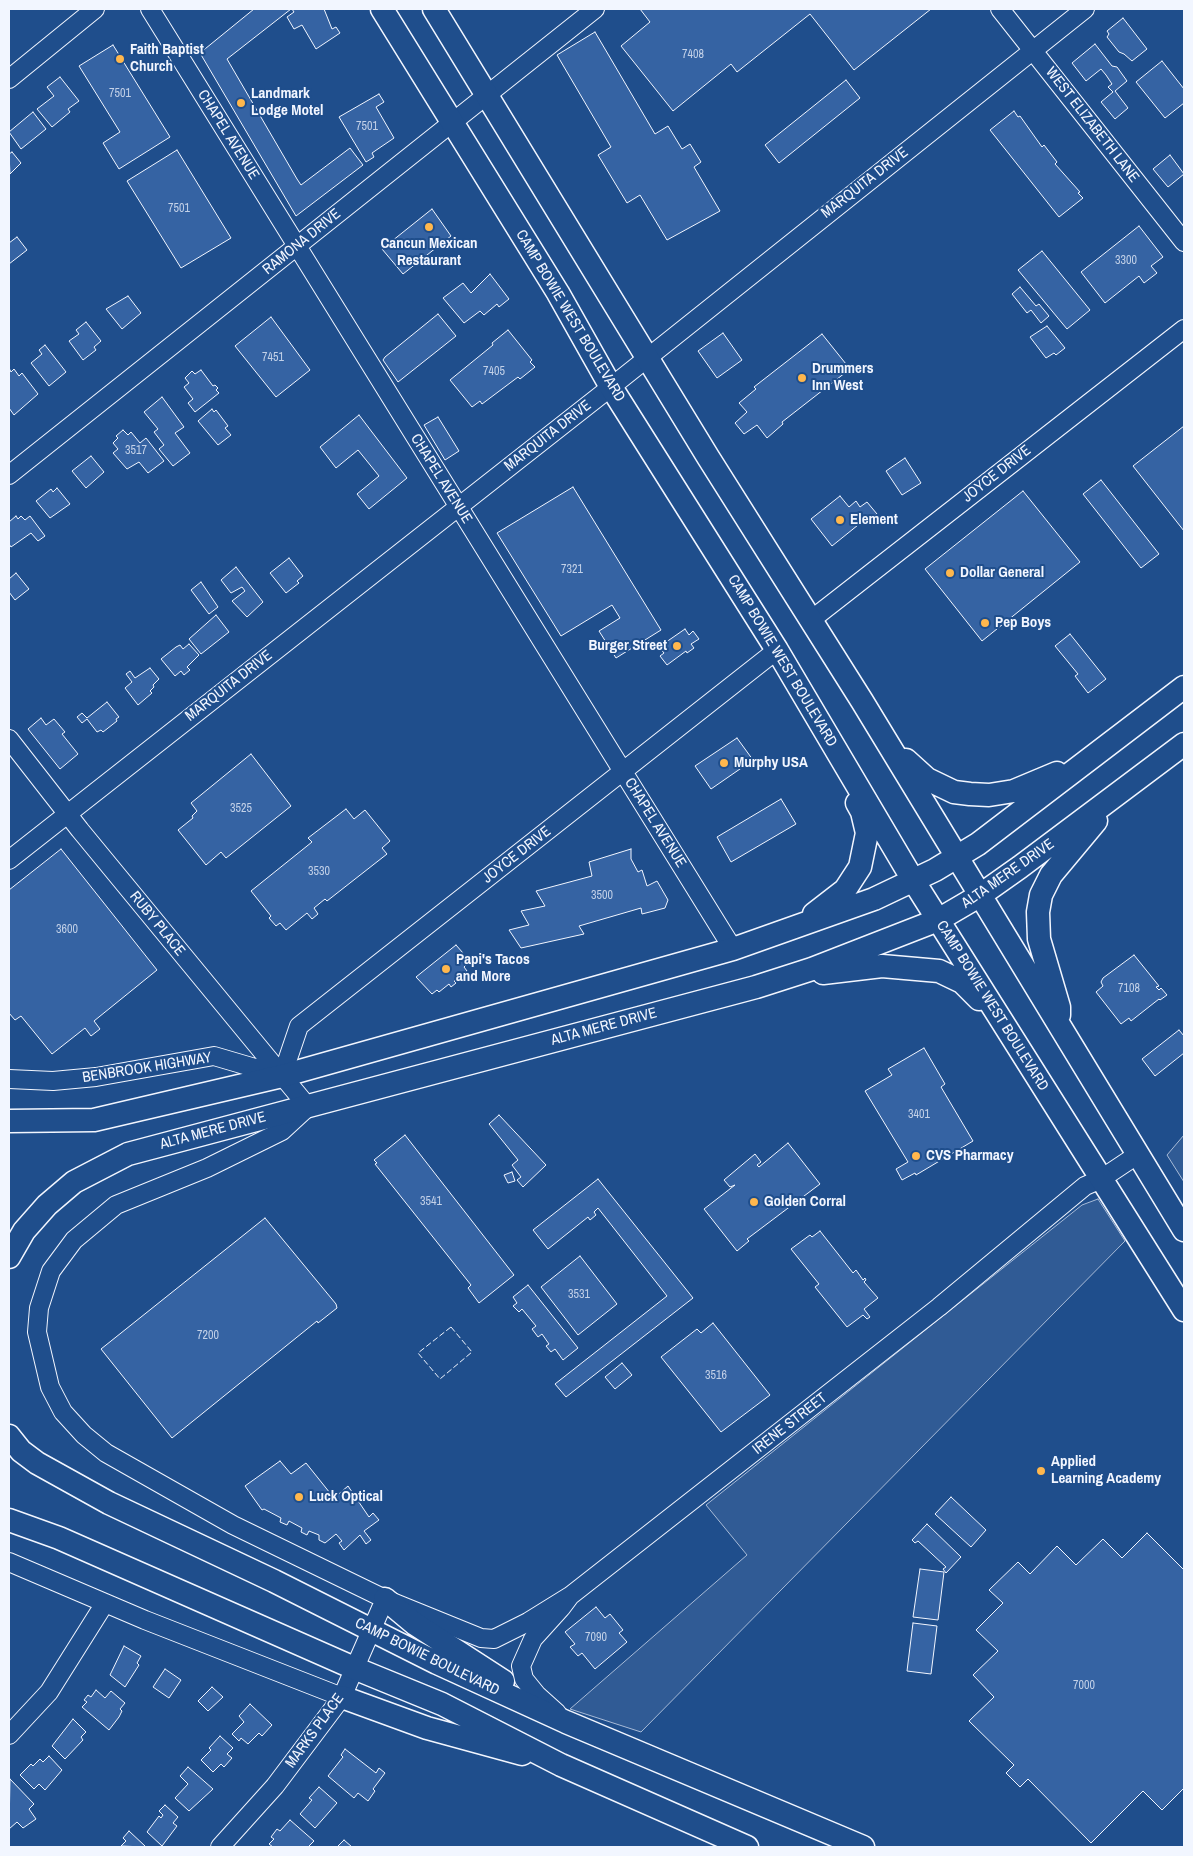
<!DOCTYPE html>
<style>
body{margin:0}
#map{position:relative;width:1193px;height:1856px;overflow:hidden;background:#1f4e8c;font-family:"Archivo Narrow",sans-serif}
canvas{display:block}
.frame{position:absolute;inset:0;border:10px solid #f2f6ff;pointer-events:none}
</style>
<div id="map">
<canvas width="1193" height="1856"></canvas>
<div class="frame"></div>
</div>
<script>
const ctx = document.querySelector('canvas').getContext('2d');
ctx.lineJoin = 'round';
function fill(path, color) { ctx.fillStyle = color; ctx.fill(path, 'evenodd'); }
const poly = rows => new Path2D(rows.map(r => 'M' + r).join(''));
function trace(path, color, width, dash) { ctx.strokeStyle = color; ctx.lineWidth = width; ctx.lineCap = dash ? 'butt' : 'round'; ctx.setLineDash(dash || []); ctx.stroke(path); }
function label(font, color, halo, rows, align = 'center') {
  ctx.font = font + ' "Archivo Narrow",sans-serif'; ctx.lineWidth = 4; ctx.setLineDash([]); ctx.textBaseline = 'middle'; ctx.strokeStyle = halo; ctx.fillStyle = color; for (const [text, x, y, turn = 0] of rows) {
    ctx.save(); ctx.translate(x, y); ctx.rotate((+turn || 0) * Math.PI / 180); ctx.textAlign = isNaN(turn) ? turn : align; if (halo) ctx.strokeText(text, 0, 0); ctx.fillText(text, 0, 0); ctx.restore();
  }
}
const built = poly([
 [1184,1135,1184,1182,1167,1155,1184,1135],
 [1098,1199,1125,1241,641,1732,570,1709,747,1555,706,1505,1082,1205,1098,1199]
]);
const building = poly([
 [254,9,291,9,227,59,297,179,301,185,350,148,363,165,296,216,200,53,254,9],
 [292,9,324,9,332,29,336,27,340,33,316,49,302,25,294,29,287,17,294,12,292,9],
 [640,9,931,9,854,70,810,14,737,72,731,64,673,111,621,46,650,22,640,9],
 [1123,18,1147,49,1132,61,1124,54,1119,52,1107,37,1109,34,1107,31,1123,18],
 [595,32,655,134,668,126,682,149,690,144,701,162,694,167,720,211,667,240,640,195,627,203,598,155,611,147,557,55,595,32],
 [1095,44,1112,66,1117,67,1127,81,1115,91,1128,108,1115,119,1101,102,1113,92,1108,87,1112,84,1106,75,1101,69,1086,81,1072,63,1095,44],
 [113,45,170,137,119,169,103,143,120,132,79,66,113,45],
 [1162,61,1184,89,1184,103,1165,118,1136,82,1162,61],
 [60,77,79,101,68,109,70,112,52,127,37,109,54,96,47,87,60,77],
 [846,80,860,98,779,163,765,145,846,80],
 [379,94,384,102,376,107,394,138,372,153,374,157,366,162,339,117,379,94],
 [1014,111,1018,117,1020,116,1042,147,1044,145,1057,162,1055,164,1080,192,1078,193,1083,198,1059,217,990,130,1014,111],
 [33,112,46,129,21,149,9,132,33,112],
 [177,150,231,238,181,268,127,181,177,150],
 [12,152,21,163,10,174,9,154,12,152],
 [1170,155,1184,174,1168,187,1153,169,1170,155],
 [432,209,451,236,403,274,382,249,432,209],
 [1139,226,1163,257,1151,266,1157,273,1144,283,1139,276,1105,303,1081,272,1139,226],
 [17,237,27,250,9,264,9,243,17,237],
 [1042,251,1090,310,1067,329,1018,270,1042,251],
 [490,274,509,299,499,307,497,304,484,315,480,311,464,323,443,298,463,283,471,293,490,274],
 [1020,287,1036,306,1039,304,1049,316,1041,323,1031,310,1027,313,1012,294,1020,287],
 [128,296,141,313,122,329,106,309,128,296],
 [438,314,456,336,398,382,383,360,385,357,438,314],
 [271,317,310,370,276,397,235,346,271,317],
 [86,322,101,341,94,347,96,350,83,360,69,341,79,334,76,330,86,322],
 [1047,326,1065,348,1056,355,1054,353,1046,358,1030,337,1047,326],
 [508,330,532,360,530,362,535,367,520,379,518,377,482,404,480,401,472,407,450,380,493,345,492,343,508,330],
 [723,333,742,360,717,378,698,351,723,333],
 [822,334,850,369,782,422,783,424,767,438,757,425,744,434,735,423,747,412,739,403,756,389,754,387,822,334],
 [45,345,66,372,49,386,31,363,42,354,39,350,45,345],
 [9,368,11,372,14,369,19,376,22,373,38,394,14,415,9,408,9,368],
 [201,370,213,386,215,385,218,388,216,390,219,393,195,412,188,403,193,399,184,387,189,383,185,378,192,371,195,374,201,370],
 [162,397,184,427,175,433,190,453,173,466,159,449,164,445,154,432,158,429,144,412,162,397],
 [212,409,214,412,216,410,228,426,225,428,231,435,218,445,198,421,212,409],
 [359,415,407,478,369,509,357,494,379,476,358,450,336,468,320,447,359,415],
 [438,417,459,451,445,460,424,425,438,417],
 [1184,426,1184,531,1133,466,1184,426],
 [123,430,128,435,131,432,140,443,146,438,164,461,148,473,139,462,127,469,113,453,118,449,113,443,118,438,116,436,123,430],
 [91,456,104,472,86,488,72,471,91,456],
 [905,458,921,483,902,495,886,471,905,458],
 [1101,480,1159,554,1141,568,1083,494,1101,480],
 [573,487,661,630,616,658,599,631,620,618,612,605,561,636,497,533,573,487],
 [57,488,70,504,50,518,36,501,51,489,53,492,57,488],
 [1023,491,1080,562,982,641,925,569,1023,491],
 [840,496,849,507,856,501,860,507,867,502,877,514,865,523,863,521,832,546,811,519,840,496],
 [16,516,18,519,21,516,25,520,30,516,45,536,38,541,31,533,11,547,9,544,9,522,16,516],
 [289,558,303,576,297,581,299,583,286,593,270,573,289,558],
 [236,567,263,602,247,617,232,601,245,591,242,587,231,593,221,580,236,567],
 [16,573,29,589,15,600,9,592,9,579,16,573],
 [201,582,218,607,209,614,191,590,201,582],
 [216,615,229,632,201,654,189,639,216,615],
 [685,629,689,635,693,631,699,639,691,644,694,648,687,653,686,651,667,665,660,656,664,653,659,647,685,629],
 [1070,634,1106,679,1088,693,1075,676,1078,674,1055,646,1070,634],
 [189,644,199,655,187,667,190,670,184,675,181,671,175,676,161,659,176,647,180,645,183,649,189,644],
 [150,668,159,679,153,685,154,687,150,691,152,693,138,705,125,688,132,682,126,674,130,671,135,678,150,668],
 [107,702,119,717,116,719,117,721,103,732,101,730,97,732,87,719,82,723,77,717,82,713,87,718,107,702],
 [41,718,46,725,54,719,65,732,62,734,78,754,60,769,28,729,41,718],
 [737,738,753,760,711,789,695,766,737,738],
 [251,754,291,806,226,858,221,852,206,865,178,830,193,818,192,816,197,811,191,803,251,754],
 [781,799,796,824,731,862,717,837,781,799],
 [346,809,354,819,365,810,390,841,382,848,387,854,327,901,325,899,314,908,318,914,312,919,307,913,286,930,280,923,276,926,269,918,271,916,251,891,312,842,308,838,346,809],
 [61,849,157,970,94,1021,100,1029,91,1036,85,1028,52,1054,21,1016,15,1020,9,1013,9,890,61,849],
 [631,849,631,859,638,872,642,870,647,886,657,881,668,900,665,908,642,914,641,908,579,926,584,934,521,948,509,930,529,925,521,911,545,906,536,891,592,876,589,862,631,849],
 [456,945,470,961,464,967,467,971,454,981,456,983,451,987,449,984,439,992,437,990,432,994,416,977,456,945],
 [1134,955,1159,986,1156,987,1159,990,1161,988,1167,995,1160,1000,1159,999,1131,1021,1129,1018,1121,1024,1096,992,1103,986,1101,982,1103,978,1134,955],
 [1179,1030,1184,1036,1184,1053,1155,1076,1142,1059,1179,1030],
 [924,1048,945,1084,941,1087,973,1141,916,1175,915,1173,902,1180,896,1169,908,1162,865,1091,892,1075,888,1069,924,1048],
 [499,1115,546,1165,523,1187,517,1180,521,1177,512,1165,518,1160,489,1124,499,1115],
 [405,1135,514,1275,479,1303,468,1288,471,1285,375,1164,377,1163,374,1160,405,1135],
 [788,1143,820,1184,747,1239,749,1241,737,1251,704,1209,735,1185,730,1187,724,1180,755,1154,761,1162,757,1165,759,1167,788,1143],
 [512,1172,515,1181,508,1183,504,1175,512,1172],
 [598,1179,693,1298,566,1397,555,1384,667,1296,598,1208,594,1212,596,1215,590,1220,588,1217,548,1249,533,1230,598,1179],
 [265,1218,336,1304,337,1308,318,1323,317,1321,172,1438,101,1349,265,1218],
 [820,1231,853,1273,856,1270,863,1280,865,1278,866,1280,864,1282,878,1298,864,1309,870,1317,867,1319,863,1315,847,1327,815,1287,819,1284,791,1249,810,1235,812,1237,820,1231],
 [580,1256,617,1304,578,1335,541,1287,580,1256],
 [528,1285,578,1348,563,1360,555,1349,551,1352,546,1346,549,1344,542,1334,538,1337,532,1329,536,1326,522,1309,519,1312,513,1306,517,1303,513,1297,528,1285],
 [713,1323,770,1395,721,1432,661,1357,697,1329,701,1333,713,1323],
 [622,1363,632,1375,615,1389,605,1377,622,1363],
 [280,1461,291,1474,306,1463,334,1498,348,1486,369,1517,373,1513,379,1520,364,1531,371,1540,366,1544,360,1535,344,1550,339,1543,342,1541,336,1534,325,1543,319,1540,319,1535,309,1531,307,1535,301,1532,302,1528,289,1521,287,1525,280,1522,281,1518,264,1509,262,1510,245,1486,280,1461],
 [951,1497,986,1530,971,1547,935,1514,951,1497],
 [927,1524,961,1557,946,1573,943,1569,946,1567,918,1541,915,1543,912,1540,927,1524],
 [1147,1533,1184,1570,1184,1788,1162,1810,1143,1791,1091,1843,1028,1779,1020,1787,1006,1773,1014,1765,969,1721,994,1697,973,1675,998,1651,976,1630,1003,1603,989,1590,1018,1562,1030,1574,1057,1546,1076,1565,1103,1539,1122,1558,1147,1533],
 [920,1569,944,1572,938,1620,913,1617,920,1569],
 [596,1607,605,1618,610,1614,623,1630,619,1633,627,1642,595,1669,582,1653,578,1656,570,1647,575,1644,565,1632,596,1607],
 [913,1623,937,1626,931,1674,907,1671,913,1623],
 [124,1646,141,1656,137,1663,139,1665,125,1687,110,1675,124,1646],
 [165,1669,181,1680,169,1698,153,1687,165,1669],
 [212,1687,223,1697,208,1711,198,1701,212,1687],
 [96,1690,105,1698,111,1691,125,1703,120,1709,122,1711,119,1717,109,1730,82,1707,87,1702,84,1700,88,1695,91,1697,96,1690],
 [250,1704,272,1725,262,1736,259,1733,248,1744,241,1738,239,1741,232,1734,244,1722,239,1716,250,1704],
 [73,1719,86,1732,81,1737,83,1740,65,1759,52,1746,73,1719],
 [220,1736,233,1748,227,1754,232,1758,224,1767,221,1764,213,1772,201,1760,211,1750,209,1748,220,1736],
 [345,1749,376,1773,379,1768,385,1773,373,1789,375,1791,368,1801,358,1793,354,1798,328,1776,343,1757,341,1755,345,1749],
 [49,1756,62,1770,45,1790,39,1784,34,1789,20,1775,31,1764,33,1766,40,1759,43,1762,49,1756],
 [188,1767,213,1789,189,1811,175,1798,188,1784,180,1776,188,1767],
 [10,1779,34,1804,29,1809,36,1819,23,1828,17,1822,9,1829,10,1779],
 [319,1787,337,1803,315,1828,300,1814,312,1800,309,1798,319,1787],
 [165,1805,178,1817,173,1823,177,1826,162,1846,147,1832,159,1816,161,1818,163,1815,159,1811,165,1805],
 [290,1820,314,1841,308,1847,273,1847,269,1844,274,1839,271,1837,277,1829,280,1831,290,1820],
 [129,1831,145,1846,144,1847,121,1846,126,1841,123,1838,129,1831],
 [344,1840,352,1847,337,1847,344,1840]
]);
const minor = poly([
 [150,9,733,949],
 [1000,9,1184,242],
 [9,79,95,9],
 [9,475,595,9],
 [811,620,1184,329],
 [9,739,80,830,308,1107,282,1131,207,1168,116,1205,74,1240,51,1271,39,1308,37,1332,50,1387,63,1412,84,1435,106,1453,233,1525,385,1599,481,1638,494,1639,528,1622,570,1596],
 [9,860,611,387,1085,9],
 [282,1076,299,1026,777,650],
 [9,1079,53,1081,96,1077,214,1056,282,1076],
 [9,1562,145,1620,342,1697],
 [557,1713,537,1695,524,1679,521,1666,533,1639,561,1608,570,1596,939,1307,1085,1186,1101,1179,1137,1155],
 [9,1735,49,1692,105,1603],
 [220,1847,275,1786,342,1697,385,1599]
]);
const major = poly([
 [382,9,558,293,611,387,777,650,913,880,1184,1310],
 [434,9,708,457,862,701,1184,1230],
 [906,760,927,779,954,792,970,794,989,795,1014,791,1057,773],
 [814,914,845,890,860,867,867,833,862,812,857,803],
 [823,973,882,966,939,971,962,982,979,999],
 [1059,1015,1059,1007,1039,939,1038,912,1041,895,1051,875,1096,821],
 [9,1121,94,1120,282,1076,733,949,874,899,935,870,978,844,1184,687],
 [9,1257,24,1231,47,1205,74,1182,128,1154,756,987,812,969,938,920,979,896,1020,867,1184,744],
 [9,1436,21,1451,37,1463,109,1503,274,1581,437,1663,566,1722,863,1847],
 [9,1520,59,1538,354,1668,442,1704,561,1765,747,1847],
 [385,1599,415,1624,503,1681],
 [342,1697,427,1728,522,1754]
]);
const fence = poly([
 [451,1327,472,1352,440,1379,418,1353,451,1327]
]);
const markers = [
 [120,59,5,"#ffb74d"],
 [241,103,5,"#ffb74d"],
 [429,227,5,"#ffb74d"],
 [802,378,5,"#ffb74d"],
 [840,520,5,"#ffb74d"],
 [950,573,5,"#ffb74d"],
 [985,623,5,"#ffb74d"],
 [677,646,5,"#ffb74d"],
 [724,763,5,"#ffb74d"],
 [446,969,5,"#ffb74d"],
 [916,1156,5,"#ffb74d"],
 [754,1202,5,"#ffb74d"],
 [1041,1471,5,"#ffb74d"],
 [299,1497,5,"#ffb74d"]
];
const numberNames = [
 ["7408",693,55],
 ["7501",120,94],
 ["7501",367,127],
 ["7501",179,209],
 ["3300",1126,261],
 ["7451",273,358],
 ["7405",494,372],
 ["3517",136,451],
 ["7321",572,570],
 ["3525",241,809],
 ["3530",319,872],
 ["3500",602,896],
 ["3600",67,930],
 ["7108",1129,989],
 ["3401",919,1115],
 ["3541",431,1202],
 ["3531",579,1295],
 ["7200",208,1336],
 ["3516",716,1376],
 ["7090",596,1638],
 ["7000",1084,1686]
];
const poiNames = [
 ["Faith Baptist",130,50],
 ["Church",130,67],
 ["Landmark",251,94],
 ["Lodge Motel",251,111],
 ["Cancun Mexican",429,244,"center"],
 ["Restaurant",429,261,"center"],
 ["Drummers",812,369],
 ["Inn West",812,386],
 ["Element",850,520],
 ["Dollar General",960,573],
 ["Pep Boys",995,623],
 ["Burger Street",667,646,"right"],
 ["Murphy USA",734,763],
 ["Papi's Tacos",456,960],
 ["and More",456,977],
 ["CVS Pharmacy",926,1156],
 ["Golden Corral",764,1202],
 ["Applied",1051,1462],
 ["Learning Academy",1051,1479],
 ["Luck Optical",309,1497]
];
const streetNames = [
 ["WEST ELIZABETH LANE",1092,125,52],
 ["CHAPEL AVENUE",228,135,58],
 ["MARQUITA DRIVE",865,183,-38],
 ["RAMONA DRIVE",302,242,-39],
 ["CAMP BOWIE WEST BOULEVARD",570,316,59],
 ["MARQUITA DRIVE",548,436,-38],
 ["JOYCE DRIVE",997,474,-38],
 ["CHAPEL AVENUE",441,479,58],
 ["CAMP BOWIE WEST BOULEVARD",782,661,59],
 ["MARQUITA DRIVE",229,686,-38],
 ["CHAPEL AVENUE",655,823,58],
 ["JOYCE DRIVE",517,855,-38],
 ["ALTA MERE DRIVE",1008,874,-35],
 ["RUBY PLACE",157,924,51],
 ["CAMP BOWIE WEST BOULEVARD",992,1006,58],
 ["ALTA MERE DRIVE",604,1027,-15],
 ["BENBROOK HIGHWAY",147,1068,-9],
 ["ALTA MERE DRIVE",213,1131,-15],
 ["IRENE STREET",790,1424,-38],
 ["CAMP BOWIE BOULEVARD",427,1657,26],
 ["MARKS PLACE",315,1731,-54]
];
fill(built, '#305b95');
trace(built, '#a8bbd7', 1);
fill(building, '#3563a3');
trace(building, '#f2f6ff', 1);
trace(minor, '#f2f6ff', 20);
trace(major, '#f2f6ff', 25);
trace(minor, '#1f4e8c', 18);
trace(major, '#1f4e8c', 22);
trace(fence, '#f2f6ff', 1, [6, 2.5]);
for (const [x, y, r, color] of markers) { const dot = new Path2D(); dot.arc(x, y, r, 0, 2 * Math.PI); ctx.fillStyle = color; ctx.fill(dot); trace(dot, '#1f4e8c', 2); }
label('12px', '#c3d1e8', null, numberNames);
label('bold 15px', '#f2f6ff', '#1f4e8c', poiNames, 'left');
label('15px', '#f2f6ff', '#1f4e8c', streetNames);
</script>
